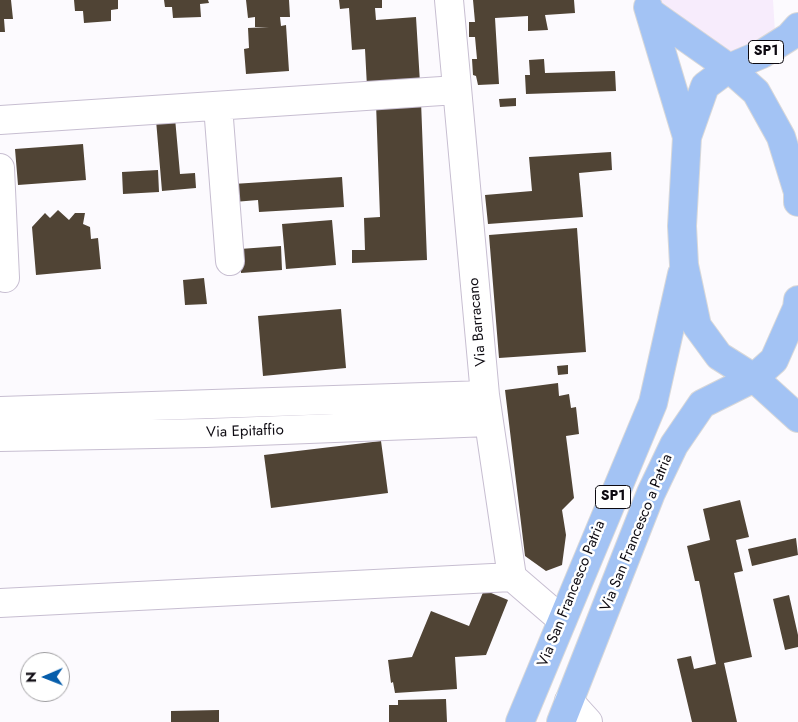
<!DOCTYPE html>
<style>
body{margin:0}
#map{position:relative;width:798px;height:722px;overflow:hidden;background:#fcfafe;font-family:Jost,sans-serif}
canvas{display:block}
.north{position:absolute;left:20px;top:652px;width:50px;height:50px;box-sizing:border-box;background:#fff;border:1px solid #9e9da0;border-radius:50%;rotate:269deg;font-size:14px;font-weight:700;line-height:20px;text-align:center;color:#0d0a11}
.north::after{content:'';display:block;margin:auto;width:18px;height:22px;background:#055dab;clip-path:polygon(50% 0,100% 100%,50% 72%,0 100%)}
</style>
<div id="map">
<canvas width="798" height="722"></canvas>
<div class="north">N</div>
</div>
<script>
const ctx = document.querySelector('canvas').getContext('2d');
ctx.lineJoin = 'round';
function fill(path, color) { ctx.fillStyle = color; ctx.fill(path, 'evenodd'); }
const poly = rows => new Path2D(rows.map(r => 'M' + r).join(''));
function trace(path, color, width, dash) { ctx.strokeStyle = color; ctx.lineWidth = width; ctx.lineCap = dash ? 'butt' : 'round'; ctx.setLineDash(dash || []); ctx.stroke(path); }
function label(font, color, halo, rows, align = 'center') {
  ctx.font = font + ' Jost,sans-serif'; ctx.lineWidth = 5; ctx.setLineDash([]); ctx.textBaseline = 'middle'; ctx.strokeStyle = halo; ctx.fillStyle = color; for (const [text, x, y, turn = 0] of rows) {
    ctx.save(); ctx.translate(x, y); ctx.rotate((+turn || 0) * Math.PI / 180); ctx.textAlign = isNaN(turn) ? turn : align; if (halo) ctx.strokeText(text, 0, 0); ctx.fillText(text, 0, 0); ctx.restore();
  }
}
const commercial = poly([
 [658,0,773,0,775,32,731,54,660,5]
]);
const building = poly([
 [0,0,11,0,13,19,4,19,5,32,0,32],
 [74,0,118,0,118,9,111,10,111,21,84,23,83,11,75,11],
 [164,0,208,0,209,3,200,4,201,17,173,18,172,7,165,7],
 [246,0,289,0,290,17,280,17,281,26,286,25,289,71,246,74,244,49,249,48,248,28,269,27,255,27,255,17,248,18],
 [339,0,382,0,382,8,375,8,376,20,416,17,420,83,367,87,365,49,352,50,349,8,340,9],
 [473,0,574,0,575,13,545,15,548,30,528,31,528,16,495,18,499,84,478,85,476,76,473,75,472,59,477,59,475,37,469,37,469,22,475,22],
 [544,59,545,73,615,71,616,91,526,94,525,75,530,75,529,60],
 [516,98,516,106,500,107,499,99],
 [421,101,427,260,352,263,352,250,365,250,364,218,380,217,376,103],
 [175,118,180,174,195,173,196,188,162,191,156,120],
 [83,144,86,180,18,185,15,149],
 [611,152,612,170,579,173,583,217,488,224,485,195,532,191,529,157],
 [158,170,159,192,123,194,122,172],
 [342,177,344,207,259,212,258,200,234,202,233,184],
 [58,210,69,220,75,213,85,213,83,224,90,227,91,239,98,238,101,269,36,275,32,227,45,213,50,218],
 [332,220,336,265,286,269,282,224],
 [577,228,586,352,499,358,489,235],
 [281,246,282,270,241,273,240,249],
 [204,278,207,304,185,305,183,280],
 [341,309,346,368,263,376,258,316],
 [568,365,568,374,558,375,557,366],
 [558,383,559,396,569,394,571,408,576,407,579,434,566,436,574,498,562,510,566,535,562,565,546,571,525,556,505,390],
 [381,441,388,493,271,508,264,455],
 [740,500,749,537,736,540,743,571,734,573,752,657,724,663,737,722,692,722,677,659,691,656,694,669,716,664,699,581,695,581,687,546,710,540,703,509],
 [796,538,798,555,752,566,748,549],
 [484,590,508,600,486,655,455,657,457,689,395,693,393,682,391,683,388,660,412,657,431,611,469,626],
 [789,595,798,635,798,647,785,650,773,599],
 [446,699,447,722,389,722,389,705,398,705,398,700],
 [219,710,219,722,171,722,171,711]
]);
const minor = poly([
 [449,0,485,395,512,577,562,620],
 [218,106,230,261],
 [0,120,457,90],
 [0,168,5,278],
 [0,411,485,395],
 [0,437,206,433,489,422],
 [0,603,512,577],
 [569,701,588,722]
]);
const major = poly([
 [648,7,687,137],
 [651,13,729,68,756,92,781,137,798,192,798,202],
 [798,27,789,37,762,54,729,68,705,86,687,137,682,226,684,265,697,326,719,356,754,378,798,418],
 [520,722,653,403,682,274],
 [561,722,651,493,674,445,702,404,754,378,774,360,797,308,798,300]
]);
const shields = [
 [766,52,35],
 [613,497,35]
];
const shieldNames = [
 ["SP1",766,52],
 ["SP1",613,497]
];
const streetNames = [
 ["Via Barracano",478,322,-95],
 ["Via Epitaffio",245,432,-2],
 ["Via San Francesco a Patria",637,533,-68],
 ["Via San Francesco Patria",572,594,-68]
];
fill(commercial, '#f7ecfc');
fill(building, '#504435');
trace(minor, '#c7bed1', 30);
trace(major, '#d8d8d9', 30);
trace(minor, '#fff', 28);
trace(major, '#a3c3f4', 28);
for (const [x, y, w] of shields) { const box = new Path2D(); box.roundRect(x - w / 2, y - 11.5, w, 23, 4); ctx.fillStyle = '#fff'; ctx.fill(box); trace(box, '#0d0a11', 1); }
label('bold 14px', '#0d0a11', null, shieldNames);
label('15px', '#0d0a11', '#fff', streetNames);
</script>
